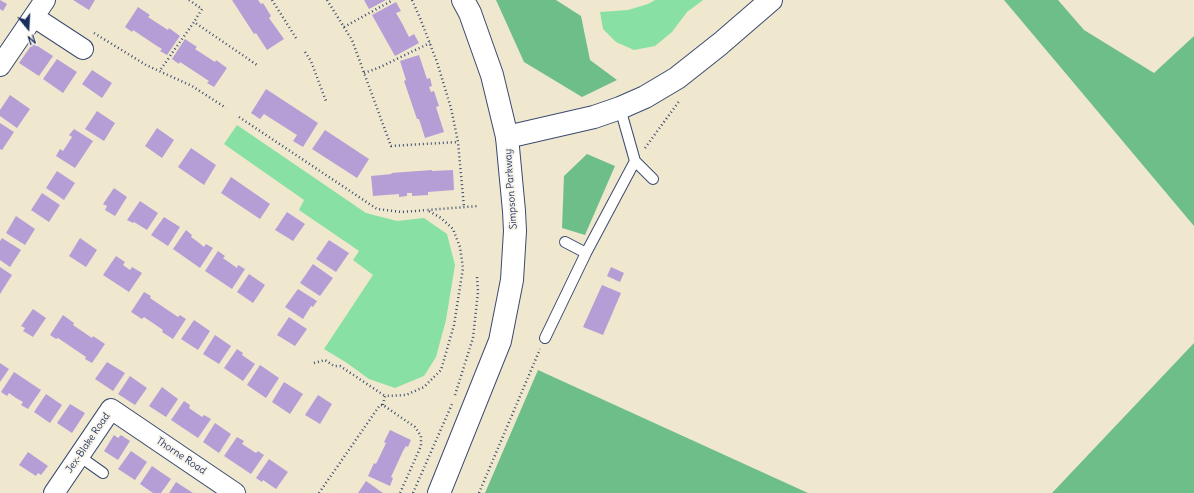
<!DOCTYPE html>
<style>
body{margin:0}
#map{position:relative;width:1194px;height:493px;overflow:hidden;background:#efe8cf;font-family:Delius,sans-serif}
canvas{display:block}
.north{position:absolute;left:8px;top:8px;width:40px;height:40px;-webkit-text-stroke:3px #f7f3e8;paint-order:stroke;rotate:162deg;font-size:11px;font-weight:700;line-height:16px;text-align:center;color:#1b2f5e}
.north::after{content:'';display:block;margin:auto;width:14px;height:18px;background:#1b2f5e;clip-path:polygon(50% 0,100% 100%,50% 72%,0 100%)}
</style>
<div id="map">
<canvas width="1194" height="493"></canvas>
<div class="north">N</div>
</div>
<script>
const ctx = document.querySelector('canvas').getContext('2d');
ctx.lineJoin = 'round';
function fill(path, color) { ctx.fillStyle = color; ctx.fill(path, 'evenodd'); }
const poly = rows => new Path2D(rows.map(r => 'M' + r).join(''));
function trace(path, color, width, dash) { ctx.strokeStyle = color; ctx.lineWidth = width; ctx.lineCap = dash ? 'butt' : 'round'; ctx.setLineDash(dash || []); ctx.stroke(path); }
function label(font, color, halo, rows, align = 'center') {
  ctx.font = font + ' Delius,sans-serif'; ctx.lineWidth = 3.5; ctx.setLineDash([]); ctx.textBaseline = 'middle'; ctx.strokeStyle = halo; ctx.fillStyle = color; for (const [text, x, y, turn = 0] of rows) {
    ctx.save(); ctx.translate(x, y); ctx.rotate((+turn || 0) * Math.PI / 180); ctx.textAlign = isNaN(turn) ? turn : align; if (halo) ctx.strokeText(text, 0, 0); ctx.fillText(text, 0, 0); ctx.restore();
  }
}
const green = poly([
 [655,0,703,0,687,12,672,32,655,46,634,50,616,42,603,29,600,12,628,10,648,4],
 [237,125,366,213,397,221,424,218,447,234,455,265,446,320,436,357,424,376,395,388,369,379,347,363,324,349,373,275,353,260,359,251,299,210,304,200,224,144]
]);
const forest = poly([
 [496,0,556,0,581,16,590,60,617,80,582,97,524,62],
 [1004,0,1058,0,1084,30,1154,73,1194,36,1194,226],
 [587,154,615,166,585,235,562,228,564,176],
 [1194,343,1194,493,1052,493],
 [538,370,808,493,485,493]
]);
const building = poly([
 [0,0,7,4,3,11,0,9],
 [73,0,95,0,89,10],
 [232,0,258,0,261,4,263,3,271,16,269,18,284,39,267,50,256,33,254,34],
 [364,0,386,0,369,9],
 [396,2,401,11,396,13,403,25,409,37,414,34,419,43,395,56,372,15],
 [138,7,150,15,148,17,168,30,169,28,180,36,167,55,160,51,162,49,157,46,133,30,132,32,125,27],
 [185,39,197,47,195,49,215,62,216,60,227,68,214,87,207,83,209,81,180,62,179,64,172,59],
 [33,43,53,56,39,76,19,63],
 [419,55,427,79,430,78,432,86,429,87,431,92,434,91,439,106,436,107,444,132,425,138,419,119,417,119,404,81,406,80,400,61],
 [57,59,77,72,63,93,43,79],
 [92,70,112,83,102,98,82,84],
 [266,89,318,123,303,147,293,141,297,135,264,114,260,119,251,113],
 [10,95,30,109,17,128,0,116,0,110],
 [97,111,115,123,104,141,85,129],
 [0,123,14,132,2,150,0,149],
 [157,128,174,140,162,158,145,146],
 [74,129,93,141,75,168,56,156,60,149,63,151,72,137,69,135],
 [325,130,369,159,357,178,312,149],
 [191,148,216,165,204,185,178,167],
 [432,170,432,171,453,170,454,190,428,192,428,195,412,196,412,193,407,193,407,196,399,197,399,194,373,196,371,176,392,174,391,173],
 [57,171,75,183,64,200,46,188],
 [231,177,270,204,260,219,221,193],
 [114,188,127,197,115,216,105,210,107,206,103,204],
 [42,193,60,205,49,222,31,210],
 [140,201,158,213,147,230,134,222,133,223,127,220],
 [287,212,305,224,293,241,275,230],
 [16,216,35,229,25,245,6,233],
 [164,217,180,227,168,246,151,235],
 [186,230,192,235,191,237,198,242,204,247,206,244,213,248,200,268,173,249],
 [2,238,21,250,10,267,0,260,0,241],
 [80,238,97,250,86,267,69,256],
 [329,240,349,253,336,272,316,259],
 [218,251,225,256,223,258,237,268,238,265,245,269,232,289,205,271],
 [116,256,125,262,123,265,130,270,132,267,142,273,129,292,103,275],
 [313,264,333,278,320,296,300,283],
 [0,267,12,275,0,294],
 [611,267,624,273,620,282,607,276],
 [249,274,265,285,253,303,237,292],
 [602,285,621,293,603,335,583,327],
 [298,289,317,301,313,307,311,306,303,319,285,307],
 [144,292,151,296,150,298,178,317,180,315,186,319,173,339,162,332,163,330,144,317,142,319,131,312],
 [33,309,46,318,33,337,23,331,25,328,21,326],
 [63,315,74,323,73,325,92,338,93,336,105,344,92,363,85,359,86,357,58,338,56,339,50,335],
 [289,317,307,329,295,346,277,335],
 [194,320,210,331,198,350,181,339],
 [215,335,231,346,219,364,203,354],
 [237,349,243,353,242,355,255,364,243,381,224,368],
 [107,362,125,373,113,391,95,379],
 [0,363,9,369,0,382],
 [260,365,279,378,266,398,247,385],
 [14,372,41,390,28,409,21,405,23,402,16,398,9,393,7,396,1,392],
 [130,376,147,388,135,405,118,394],
 [284,382,303,394,290,414,272,402],
 [162,387,178,399,166,417,149,406],
 [46,394,62,405,50,423,34,412],
 [318,395,332,404,320,424,305,415],
 [184,401,190,405,189,408,202,417,204,415,211,419,198,438,171,420],
 [70,404,85,413,72,433,57,423],
 [215,423,231,434,219,453,203,442],
 [390,430,411,440,408,447,406,446,403,451,391,477,393,478,390,486,368,476,374,463,376,464,386,443,384,442],
 [114,435,118,438,121,435,130,441,118,460,104,451],
 [237,437,244,441,242,444,256,453,258,451,264,455,251,474,224,456],
 [131,451,147,462,135,480,118,469],
 [28,452,48,466,41,475,38,473,36,476,19,465],
 [269,459,288,472,276,489,263,480,262,482,256,478],
 [152,466,171,479,161,493,153,493,140,484],
 [366,481,383,493,358,493],
 [176,482,193,493,169,493]
]);
const path = poly([
 [189,0,202,9,194,22],
 [272,0,296,38],
 [327,0,352,40,391,146,458,142],
 [412,0,420,18,437,62,451,108,458,142,464,207],
 [344,27,393,0],
 [94,33,146,65,192,86,226,108],
 [305,52,311,61,326,101],
 [161,69,194,22,257,65],
 [364,73,378,68,430,43],
 [239,117,377,209,402,212,427,210],
 [645,148,680,100],
 [314,363,325,360,334,366,340,366,385,396],
 [455,395,473,338,478,292,477,276],
 [383,405,385,396,406,395,424,387,441,370,454,325,463,268,460,247,453,229,441,218,427,210,478,206],
 [319,493,380,405,383,405,415,427,421,436,421,446,400,493],
 [413,493,452,404],
 [479,493,540,349]
]);
const service = poly([
 [635,161,653,179],
 [565,242,586,253],
 [545,338,586,253,635,161,620,108],
 [79,456,103,473]
]);
const minor = poly([
 [34,17,83,49],
 [0,66,45,0],
 [54,493,111,409,235,493]
]);
const tertiary = poly([
 [463,0,470,13,492,75,507,137]
]);
const secondary = poly([
 [439,493,500,341,512,280,515,231,514,211,507,137,594,117,620,108,645,97,677,78,720,44,771,0]
]);
const streetNames = [
 ["Simpson Parkway",511,189,-94],
 ["Jex-Blake Road",88,443,-56],
 ["Thorne Road",181,456,34]
];
fill(green, '#89e0a4');
fill(forest, '#6ebe8a');
fill(building, '#b49ed5');
trace(service, '#3b4b6f', 12);
trace(minor, '#3b4b6f', 22);
trace(tertiary, '#3b4b6f', 24);
trace(secondary, '#3b4b6f', 24);
trace(path, '#3b4b6f', 2.5, [1, 3]);
trace(service, '#fff', 10);
trace(minor, '#fff', 20);
trace(tertiary, '#fff', 22);
trace(secondary, '#fff', 22);
label('10px', '#1b2f5e', '#f7f3e8', streetNames);
</script>
